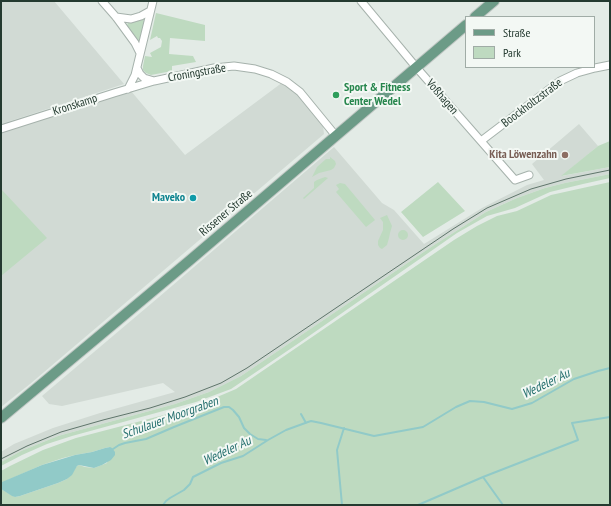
<!DOCTYPE html>
<meta charset="utf-8">
<style>
body{margin:0}
#map{position:relative;width:611px;height:506px;overflow:hidden;background:#e3ebe6;font-family:"PT Sans Narrow",sans-serif}
canvas{display:block}
.frame{position:absolute;inset:0;border:2px solid #243a30;pointer-events:none}
.legend{position:absolute;left:465px;top:16px;width:130px;height:52px;box-sizing:border-box;background:#f3f8f4;border:1px solid #a0aca6;margin:0;padding:5px 7px;list-style:none;font-size:12px;color:#243a30}
.legend li{display:flex;align-items:center;gap:8px;height:20px}
.legend b{width:20px;border:1px solid #a0aca6}
</style>
<div id="map">
<canvas width="611" height="506"></canvas>
<div class="frame"></div>
<ul class="legend">
<li><b style="height:5px;background:#6c9b87"></b>Straße</li>
<li><b style="height:11px;background:#bedac0"></b>Park</li>
</ul>
</div>
<script>
const ctx = document.querySelector('canvas').getContext('2d');
ctx.lineJoin = 'round';
function fill(path, color) { ctx.fillStyle = color; ctx.fill(path, 'evenodd'); }
const poly = rows => new Path2D(rows.map(r => 'M' + r).join(''));
function trace(path, color, width, dash) { ctx.strokeStyle = color; ctx.lineWidth = width; ctx.lineCap = dash ? 'butt' : 'round'; ctx.setLineDash(dash || []); ctx.stroke(path); }
function label(font, color, halo, rows, align = 'center') {
  ctx.font = font + ' "PT Sans Narrow",sans-serif'; ctx.lineWidth = 4; ctx.setLineDash([]); ctx.textBaseline = 'middle'; ctx.strokeStyle = halo; ctx.fillStyle = color; for (const [text, x, y, turn = 0] of rows) {
    ctx.save(); ctx.translate(x, y); ctx.rotate((+turn || 0) * Math.PI / 180); ctx.textAlign = isNaN(turn) ? turn : align; if (halo) ctx.strokeText(text, 0, 0); ctx.fillText(text, 0, 0); ctx.restore();
  }
}
const built = poly([
 [1,1,54,1,124,84,1,124],
 [283,82,297,94,323,126,324,134,30,384,1,407,1,133,131,91,185,155],
 [579,124,598,146,562,176,610,167,610,174,565,183,545,188,517,198,486,212,431,247,241,376,209,392,175,404,58,436,21,451,1,462,1,452,14,444,53,428,100,413,175,392,163,383,62,406,49,404,42,396,159,297,334,147,382,203,394,210,424,244,482,208,527,185,544,180,532,164]
]);
const green = poly([
 [156,13,205,25,205,41,170,38,169,54,193,56,196,62,172,66,172,71,151,75,146,73,143,70,143,66,145,56,152,57,150,53,161,47,162,41,160,38,158,38,157,36,150,40],
 [141,19,145,21,139,43,127,26,128,22],
 [610,141,610,167,561,176,598,146],
 [330,157,335,161,336,164,334,168,331,170,319,173,312,177,317,167,326,159,330,159],
 [610,174,610,178,583,184,550,192,515,208,487,216,457,233,299,343,231,389,196,402,72,436,47,444,22,455,1,466,1,462,21,451,58,436,175,404,209,392,241,376,431,247,486,212,517,198,545,188,565,183],
 [325,177,328,178,304,199,303,198,314,188,314,182,317,180],
 [438,182,465,211,423,237,401,212],
 [610,182,610,505,1,505,1,489,15,497,20,496,58,483,67,479,77,466,79,465,85,467,94,468,107,463,110,447,105,448,92,452,75,455,63,458,42,465,1,483,1,471,10,466,43,450,76,438,164,415,203,403,236,389,454,240,477,226,497,216,517,211,551,195],
 [340,183,345,184,375,220,366,227,336,192,339,189,336,185],
 [1,189,47,238,1,276],
 [387,215,392,226,390,233,389,238,387,245,382,249,380,248,378,245,378,241,383,230,383,222,380,218],
 '398 235a5 5 0 1 1 10 0a5 5 0 1 1-10 0Z'
]);
const water = poly([
 [110,447,112,448,115,452,115,455,111,460,102,465,94,468,79,465,77,466,72,475,67,479,58,483,20,496,15,497,12,496,1,489,1,483,2,482,42,465,75,455,92,452,105,448]
]);
const stream = poly([
 [301,414,306,423],
 [113,449,119,445,125,443,146,439,174,427,224,407,229,407,233,410,239,417,244,428,250,434,258,439,266,440],
 [483,477,503,505],
 [163,505,166,501,170,498,184,490,190,484,193,477,221,463,243,456,268,440,286,430,308,422,311,421,321,423,374,436,423,427,456,407,470,401,484,402,512,409,532,403,574,379,598,371,610,368],
 [342,505,337,450,344,428],
 [418,505,483,477,578,440,572,423,610,417]
]);
const street = poly([
 [102,1,116,17,135,43,140,53],
 [361,1,416,67,515,180,529,175],
 [116,17,131,19,141,16,150,11],
 [137,68,140,74,144,78,154,81],
 [128,89,135,75,153,1],
 [1,129,114,93,154,81,214,68,234,66,255,69,271,74,287,82,300,92,336,136],
 [481,141,560,81,577,73,595,68,610,65]
]);
const primary = poly([
 [475,17,494,1],
 [1,418,189,261,466,25]
]);
const tram = poly([
 [1,459,27,446,61,432,103,420,150,408,185,397,221,383,247,368,453,229,487,208,531,189,566,179,610,170]
]);
const markers = [
 [336,95,4,"#2e9e5b"],
 [565,155,4,"#8d6e63"],
 [193,198,4,"#0f9aa8"]
];
const streetNames = [
 ["Croningstraße",197,73,-10],
 ["Voßhagen",442,97,49],
 ["Boockholtzstraße",532,103,-37],
 ["Kronskamp",75,105,-18],
 ["Rissener Straße",226,213,-40]
];
const leisureNames = [
 ["Sport & Fitness",344,88],
 ["Center Wedel",344,102]
];
const educationNames = [
 ["Kita Löwenzahn",557,155]
];
const cultureNames = [
 ["Maveko",185,198]
];
const waterNames = [
 ["Wedeler Au",546,384,-26],
 ["Schulauer Moorgraben",170,418,-20],
 ["Wedeler Au",227,451,-25]
];
fill(built, '#d1dad4');
fill(green, '#bedac0');
fill(water, '#91cac8');
trace(stream, '#91cac8', 2);
trace(street, '#a6b2ac', 9);
trace(primary, '#c2c8c5', 12);
trace(street, '#fff', 7);
trace(primary, '#6c9b87', 10);
trace(tram, '#5f756b', 1);
for (const [x, y, r, color] of markers) { const dot = new Path2D(); dot.arc(x, y, r, 0, 2 * Math.PI); ctx.fillStyle = color; ctx.fill(dot); trace(dot, '#f3f8f4', 1.5); }
label('12px', '#243a30', '#f3f8f4', streetNames);
label('bold 12px', '#27864d', '#f3f8f4', leisureNames, 'left');
label('bold 12px', '#785e54', '#f3f8f4', educationNames, 'right');
label('bold 12px', '#0d838f', '#f3f8f4', cultureNames, 'right');
label('italic 13px', '#256f6e', '#f3f8f4', waterNames);
</script>
